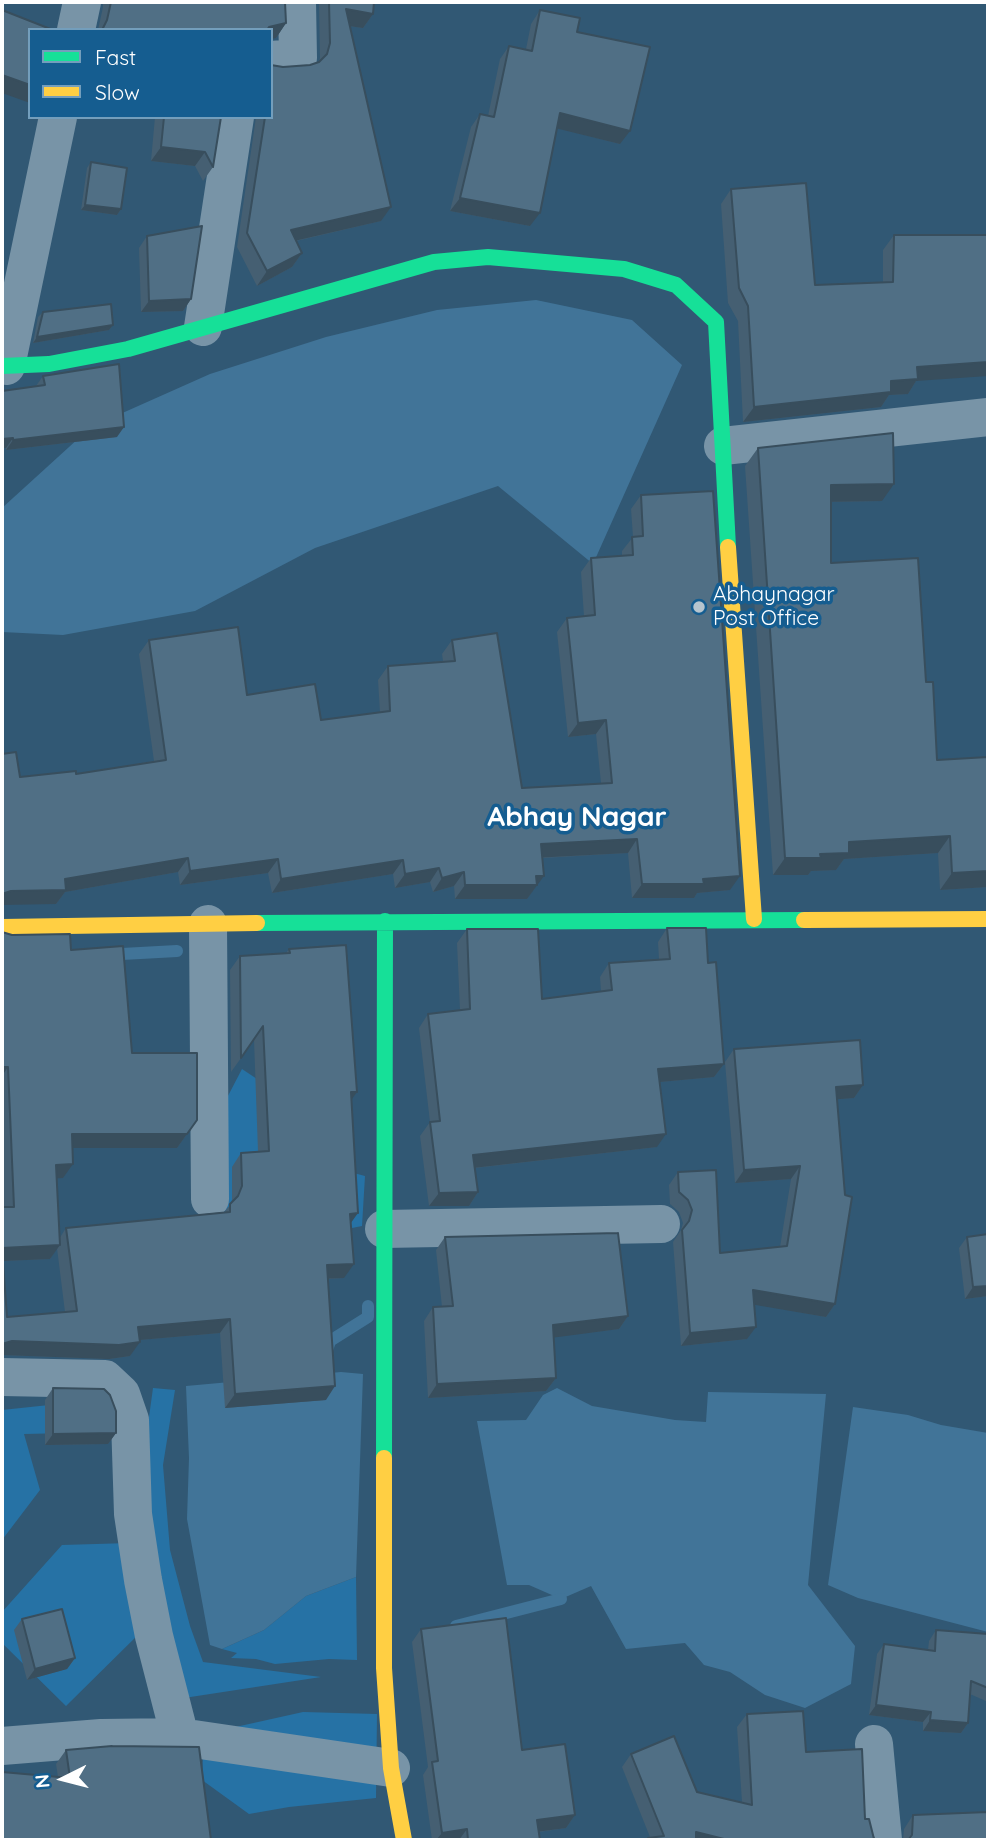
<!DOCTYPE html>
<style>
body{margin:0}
#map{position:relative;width:990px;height:1842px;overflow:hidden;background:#315874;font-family:Quicksand,sans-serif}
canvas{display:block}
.frame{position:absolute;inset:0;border:4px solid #fff;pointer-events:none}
.legend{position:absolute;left:28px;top:28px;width:245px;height:91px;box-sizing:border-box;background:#155d90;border:2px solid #739ebc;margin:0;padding:9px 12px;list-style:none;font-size:21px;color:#fff}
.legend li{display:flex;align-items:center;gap:14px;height:35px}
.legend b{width:35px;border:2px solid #739ebc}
.north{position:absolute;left:28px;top:1744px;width:70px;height:70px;-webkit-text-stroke:5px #155d90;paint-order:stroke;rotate:264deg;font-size:19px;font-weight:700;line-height:28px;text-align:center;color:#fff}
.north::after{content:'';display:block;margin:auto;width:24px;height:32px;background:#fff;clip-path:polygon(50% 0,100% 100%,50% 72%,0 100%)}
</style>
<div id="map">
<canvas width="990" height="1842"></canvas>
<div class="frame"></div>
<ul class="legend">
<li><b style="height:9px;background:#16e098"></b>Fast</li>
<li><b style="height:9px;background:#ffcf43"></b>Slow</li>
</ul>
<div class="north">N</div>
</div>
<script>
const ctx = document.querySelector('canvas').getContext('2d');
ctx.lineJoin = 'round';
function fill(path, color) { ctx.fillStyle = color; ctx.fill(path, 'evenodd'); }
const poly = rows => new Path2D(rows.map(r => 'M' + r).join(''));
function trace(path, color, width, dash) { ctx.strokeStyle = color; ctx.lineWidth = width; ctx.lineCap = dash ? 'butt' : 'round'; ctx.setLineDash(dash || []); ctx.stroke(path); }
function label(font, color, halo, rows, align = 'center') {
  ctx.font = font + ' Quicksand,sans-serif'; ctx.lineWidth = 7; ctx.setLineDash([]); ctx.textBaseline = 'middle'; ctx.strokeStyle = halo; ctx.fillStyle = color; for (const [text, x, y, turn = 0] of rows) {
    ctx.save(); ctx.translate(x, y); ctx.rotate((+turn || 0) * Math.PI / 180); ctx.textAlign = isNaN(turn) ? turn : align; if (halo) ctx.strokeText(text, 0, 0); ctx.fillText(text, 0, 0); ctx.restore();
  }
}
const green = poly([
 [242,1069,272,1089,264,1149,365,1176,362,1226,327,1233,240,1267,220,1203,217,1117],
 [153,1388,175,1390,163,1465,170,1550,190,1626,203,1662,321,1677,184,1698,165,1631,143,1461],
 [68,1403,68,1433,24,1434,40,1490,2,1540,2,1410],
 [130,1543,145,1628,66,1706,2,1643,2,1612,62,1545],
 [356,1577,357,1660,329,1659,275,1664,256,1659,231,1658,237,1653,222,1649,264,1630,306,1596],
 [303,1712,377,1714,376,1798,289,1807,249,1814,202,1780,204,1734]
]);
const water = poly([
 [536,300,632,320,682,365,593,564,498,486,315,548,195,611,63,635,2,632,2,508,91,427,210,374,326,337,437,310],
 [341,1372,363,1374,356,1577,306,1596,264,1630,222,1649,210,1645,187,1519,189,1458,186,1386],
 [557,1388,592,1406,675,1420,706,1422,708,1392,826,1394,808,1585,855,1646,851,1684,805,1708,765,1695,730,1672,704,1665,685,1643,626,1649,591,1586,561,1599,529,1585,507,1585,477,1421,526,1420,543,1395],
 [853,1407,908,1415,941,1425,988,1433,988,1632,858,1598,828,1585]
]);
const stream = poly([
 [108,957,122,954,177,951],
 [326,1353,330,1341,368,1317,368,1306],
 [456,1626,561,1599]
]);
const street = poly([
 [76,30,82,2],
 [271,60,298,58,297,2],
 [203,327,235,117],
 [6,366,58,117],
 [723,446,988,417],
 [208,924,210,1199],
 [384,1229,661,1224],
 [2,1377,105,1379,121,1394,130,1420,133,1514,143,1580,154,1636,180,1737],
 [874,1744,883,1840],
 [2,1746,101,1738,180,1737,391,1768]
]);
const fast = poly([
 [2,366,49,364,128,349,434,262,488,257,624,269,676,285,716,322,728,547],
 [257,923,804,920],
 [384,1458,385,921]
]);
const slow = poly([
 [728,547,754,919],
 [804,920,988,919],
 [2,927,257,923],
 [384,1458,384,1668,391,1768,404,1840]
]);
const wall = poly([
 [103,2,285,2,286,23,276,38,271,30,98,30,103,7],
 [319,2,374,2,373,14,363,28,349,26,381,221,296,241,302,253,292,267,257,286,237,247,256,117,271,117,283,67,310,65,319,63,320,58],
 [540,10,577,32,620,144,557,128,530,226,450,211,471,127,480,114,488,116,500,59,509,46,526,49,531,24],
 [155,117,221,117,213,167,203,181,195,166,151,161],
 [91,162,121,209,117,215,81,210,87,168],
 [731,189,815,285,883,283,883,250,894,235,916,381,908,394,889,395,881,407,743,422,738,321,728,303,721,204],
 [147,236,191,299,183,311,141,312,139,248],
 [43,312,113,325,109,330,33,343,38,317],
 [43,376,117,437,6,450,6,448,36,386],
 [758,448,882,501,831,502,831,563,926,682,937,760,988,887,940,890,938,853,844,859,836,870,811,871,808,875,773,875,745,466],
 [641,495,730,890,697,893,694,898,632,898,628,853,543,858,534,890,533,890,527,899,455,899,454,886,433,892,430,882,395,888,393,874,272,893,268,873,180,885,178,872,65,892,56,904,20,777,76,774,154,761,139,654,149,640,247,695,321,720,380,712,378,680,388,666,443,661,442,654,452,640,522,788,601,783,596,734,568,737,557,632,567,618,584,616,581,572,591,558,622,556,622,551,633,537,631,509],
 [667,928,708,963,724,1064,714,1077,660,1082,657,1147,475,1168,478,1192,469,1206,429,1206,420,1136,430,1122,419,1028,428,1014,460,1010,457,943,467,929,542,999,601,991,600,977,609,963,659,959,658,942],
 [2,932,71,950,132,1053,197,1120,177,1148,72,1148,63,1178,57,1178,59,1239,66,1228,224,1212,231,1204,232,1200,232,1167,241,1153,258,1151,254,1040,231,1072,230,970,240,956,286,953,289,949,351,1100,351,1223,344,1278,328,1279,326,1400,225,1408,220,1333,139,1340,130,1356,109,1359,2,1355,2,1207,4,1207,2,1158],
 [57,1248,65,1312,7,1317,3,1261,50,1259],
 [734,1049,863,1085,854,1098,837,1099,835,1304,826,1317,754,1304,747,1339,681,1346,673,1242,681,1230,683,1223,679,1212,670,1204,669,1185,678,1172,720,1253,780,1247,791,1179,735,1183,725,1062],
 [445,1237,628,1316,619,1329,553,1337,556,1378,546,1391,428,1398,424,1321,433,1307,442,1307,436,1250],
 [967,1237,988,1296,965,1299,959,1248],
 [53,1388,116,1433,108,1444,45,1445,45,1400],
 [22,1619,75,1658,67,1669,27,1680,14,1630],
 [421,1629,522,1750,575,1815,566,1828,539,1832,540,1840,432,1840,423,1775,428,1767,412,1642],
 [936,1630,988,1634,988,1702,970,1694,968,1723,961,1733,923,1731,923,1722,869,1715,877,1654,884,1644,928,1650,929,1641],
 [747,1714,806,1752,865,1819,876,1840,646,1840,648,1838,650,1837,622,1767,631,1754,697,1792,742,1802,737,1727],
 [66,1750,211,1840,58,1777,56,1764],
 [913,1815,988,1840,903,1840,904,1829]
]);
const shadedWall = poly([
 [346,9,373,14,363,28,335,24],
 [286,23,276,38,271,39,271,30,267,30,269,27],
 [2,75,30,85,30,103,2,93],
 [560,113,630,131,620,144,551,127],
 [161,147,205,152,195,166,151,161],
 [460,198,540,213,530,226,450,211],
 [85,205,121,209,117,215,81,210],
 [391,207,381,221,281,244,291,230],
 [302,253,292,267,257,286,267,271],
 [191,299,183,311,141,312,149,301],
 [113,325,109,330,33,343,37,337],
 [988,362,988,376,916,381,908,394,889,395,881,407,743,422,754,407,891,381,917,367],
 [124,427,117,437,6,450,13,440],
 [13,438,6,448,2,448,2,439],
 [894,484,882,501,819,502,831,485],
 [606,720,596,734,568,737,578,723],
 [950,836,938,853,844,859,836,870,811,871,808,875,773,875,785,858,820,854,849,842],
 [637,839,628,853,532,858,541,844],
 [188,858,178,872,65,892,56,904,2,905,2,894,11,891,65,879],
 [278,859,268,873,180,885,190,871],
 [403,860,393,874,272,893,281,879],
 [439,868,430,882,395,888,405,874],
 [988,871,988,887,940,890,952,873],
 [464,872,454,886,433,892,442,878],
 [544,876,527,899,455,899,465,885],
 [740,876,730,890,697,893,694,898,632,898,642,884],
 [724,1064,714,1077,649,1083,658,1069],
 [2,1067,8,1067,2,1076],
 [863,1085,854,1098,827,1100,836,1087],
 [351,1092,357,1092,347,1106],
 [72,1134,187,1134,177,1148,62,1148],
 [666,1134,657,1147,464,1169,473,1155],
 [73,1164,63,1178,47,1179,56,1165],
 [800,1166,791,1179,735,1183,744,1170],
 [478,1192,469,1206,429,1206,439,1193],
 [358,1213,348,1227,350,1214],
 [60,1245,50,1259,2,1261,2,1248],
 [354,1264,344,1278,317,1279,327,1265],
 [988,1286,988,1296,965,1299,973,1287],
 [753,1290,835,1304,826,1317,744,1303],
 [628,1316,619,1329,543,1339,553,1325],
 [230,1319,220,1333,128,1341,138,1327],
 [756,1327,747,1339,681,1346,690,1333],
 [12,1341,140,1342,130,1356,109,1359,2,1355,2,1344],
 [556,1378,546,1391,428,1398,437,1384],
 [335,1386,326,1400,225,1408,235,1394],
 [116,1433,108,1444,45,1445,53,1434],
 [75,1658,67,1669,27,1680,35,1669],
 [876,1705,931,1712,923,1722,869,1715],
 [930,1720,968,1723,961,1733,923,1731],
 [575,1815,566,1828,528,1833,537,1820],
 [467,1829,459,1840,436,1840,442,1833],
 [696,1832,728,1840,690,1840]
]);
const building = poly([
 [111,2,285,2,286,23,269,27,267,30,102,30,107,20,111,2],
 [329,2,374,2,373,14,346,9,391,207,291,230,302,253,267,271,247,233,265,117,271,117,271,65,283,67,310,65,319,62,327,54,330,43,329,2],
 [2,10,53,30,30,30,30,85,2,75,2,10],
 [540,10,580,18,577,32,650,47,630,131,560,113,540,213,460,198,480,114,494,117,509,46,532,51,540,10],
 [164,117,221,117,213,167,205,152,161,147,164,117],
 [91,162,127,168,121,209,85,205,91,162],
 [806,183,815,285,893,282,894,235,988,235,988,362,917,367,918,379,891,381,891,392,754,407,748,306,739,288,731,189,806,183],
 [202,226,191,299,149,301,147,236,202,226],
 [111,304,113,325,37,337,43,312,111,304],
 [119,364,124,427,13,440,13,438,2,439,2,391,45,385,43,376,119,364],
 [893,433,894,484,831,485,831,563,918,558,926,682,933,682,937,760,988,757,988,871,952,873,950,836,849,842,849,853,820,854,821,858,785,858,758,448,893,433],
 [713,491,740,876,703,879,704,884,642,884,637,839,541,844,544,876,536,876,537,885,465,885,464,872,442,878,439,868,405,874,403,860,281,879,278,859,190,871,188,858,65,879,66,890,11,891,2,894,2,754,16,752,20,777,76,771,76,774,166,760,149,640,238,627,247,695,315,684,321,720,390,711,388,666,455,661,452,640,497,633,522,788,612,783,606,720,578,723,567,618,595,615,591,558,633,555,632,537,643,536,641,495,713,491],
 [667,928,706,928,708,963,716,962,724,1064,658,1069,666,1134,473,1155,478,1192,439,1193,430,1122,440,1121,428,1014,470,1009,467,929,538,929,542,999,612,990,609,963,670,959,667,928],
 [2,932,12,935,70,934,71,950,123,946,132,1053,197,1053,197,1120,187,1134,72,1134,73,1164,56,1165,60,1245,2,1248,2,1207,14,1207,8,1067,2,1067,2,932],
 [346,945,357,1092,351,1092,358,1213,350,1214,354,1264,327,1265,335,1386,235,1394,230,1319,138,1327,140,1342,119,1345,12,1341,2,1344,2,1249,7,1317,77,1311,66,1228,230,1212,230,1204,238,1196,242,1186,241,1153,269,1151,263,1026,241,1058,240,956,290,953,289,949,346,945],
 [860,1040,863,1085,836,1087,845,1195,852,1197,835,1304,753,1290,756,1327,690,1333,682,1230,689,1221,692,1210,688,1200,679,1192,678,1172,716,1170,720,1253,787,1246,800,1166,744,1170,734,1049,860,1040],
 [618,1233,628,1316,553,1325,556,1378,437,1384,433,1307,453,1306,445,1237,618,1233],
 [988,1234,988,1286,973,1287,967,1237,988,1234],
 [53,1388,104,1389,110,1395,116,1411,116,1433,53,1434,53,1388],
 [62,1609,75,1658,35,1669,22,1619,62,1609],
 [506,1618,522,1750,565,1744,575,1815,537,1820,540,1840,468,1840,467,1829,442,1833,432,1762,438,1761,421,1629,506,1618],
 [936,1630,988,1634,988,1688,971,1681,968,1723,930,1720,931,1712,876,1705,884,1644,935,1651,936,1630],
 [803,1711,806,1752,862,1749,865,1819,869,1819,874,1839,876,1840,728,1840,696,1832,696,1840,648,1840,648,1838,664,1836,631,1754,674,1736,697,1792,752,1805,747,1714,803,1711],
 [112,1746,199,1747,211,1840,2,1840,2,1772,70,1778,66,1750,112,1746],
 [988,1812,988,1840,908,1840,912,1835,913,1815,988,1812]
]);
const markers = [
 [699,607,7,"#b7c5ce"]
];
const poiNames = [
 ["Abhaynagar",713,595],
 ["Post Office",713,619]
];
const districtNames = [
 ["Abhay Nagar",577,818]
];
fill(green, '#2672a5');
fill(water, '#417498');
trace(stream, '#417498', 12);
trace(street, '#7894a7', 38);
trace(fast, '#16e098', 16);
trace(slow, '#ffcf43', 16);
fill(wall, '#455f72');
fill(shadedWall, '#384e5d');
fill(building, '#506f85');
trace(building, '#384e5d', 2);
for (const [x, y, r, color] of markers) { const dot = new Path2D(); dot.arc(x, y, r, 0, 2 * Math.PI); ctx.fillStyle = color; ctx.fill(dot); trace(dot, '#155d90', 2.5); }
label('21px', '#fff', '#155d90', poiNames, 'left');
label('bold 28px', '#fff', '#155d90', districtNames);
</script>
